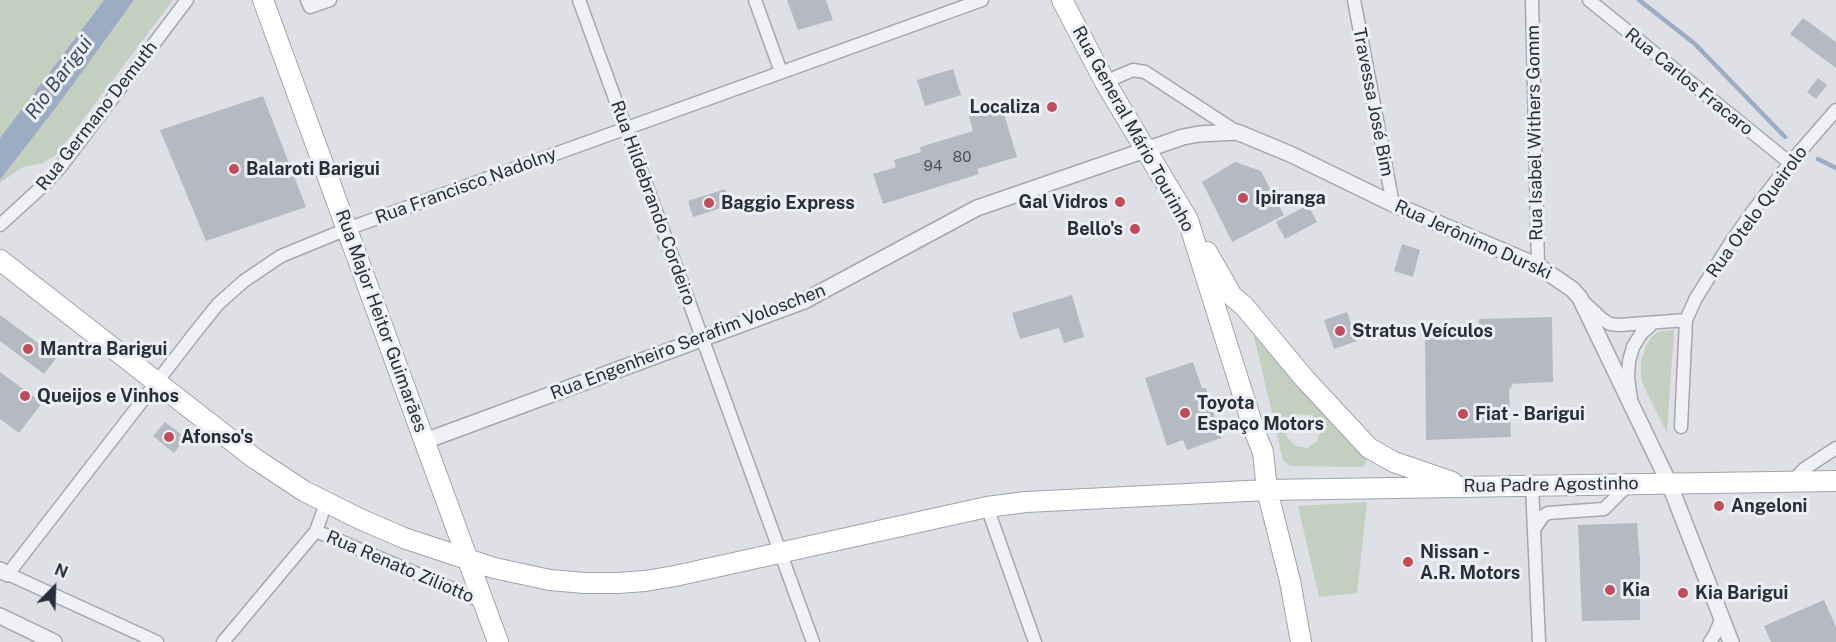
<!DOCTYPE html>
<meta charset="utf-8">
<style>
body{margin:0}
#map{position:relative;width:1836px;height:642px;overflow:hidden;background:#dee0e6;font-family:"Public Sans",sans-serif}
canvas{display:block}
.north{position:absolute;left:24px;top:558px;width:60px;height:60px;-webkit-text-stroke:4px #edeff4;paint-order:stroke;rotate:23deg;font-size:16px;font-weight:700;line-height:24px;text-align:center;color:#282e3b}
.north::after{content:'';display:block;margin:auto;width:21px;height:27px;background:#282e3b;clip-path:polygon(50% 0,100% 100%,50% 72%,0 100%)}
</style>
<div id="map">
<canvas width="1836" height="642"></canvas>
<div class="north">N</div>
</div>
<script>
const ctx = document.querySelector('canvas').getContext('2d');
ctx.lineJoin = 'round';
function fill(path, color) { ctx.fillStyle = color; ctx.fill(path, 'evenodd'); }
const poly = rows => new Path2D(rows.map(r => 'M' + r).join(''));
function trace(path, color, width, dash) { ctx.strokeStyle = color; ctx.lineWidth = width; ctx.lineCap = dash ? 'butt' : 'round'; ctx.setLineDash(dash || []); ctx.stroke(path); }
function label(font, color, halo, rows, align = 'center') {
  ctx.font = font + ' "Public Sans",sans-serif'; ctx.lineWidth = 6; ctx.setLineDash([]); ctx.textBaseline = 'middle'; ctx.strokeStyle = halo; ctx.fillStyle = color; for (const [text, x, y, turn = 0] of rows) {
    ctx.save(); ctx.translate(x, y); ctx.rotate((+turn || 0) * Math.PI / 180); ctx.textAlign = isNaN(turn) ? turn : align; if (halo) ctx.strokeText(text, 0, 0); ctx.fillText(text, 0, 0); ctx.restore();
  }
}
const green = poly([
 [0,0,104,0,0,138],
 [134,0,173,0,57,154,43,163,23,167,0,183,0,180,61,101],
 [1674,330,1667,433,1644,387,1641,377,1641,362,1646,346,1652,336,1661,331],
 [1253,332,1367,459,1364,467,1290,466,1283,460],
 [1300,414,1311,415,1316,419,1321,429,1317,441,1307,448,1296,446,1288,439,1286,434,1286,428,1291,419],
 [1367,502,1357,593,1319,597,1298,506]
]);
const water = poly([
 [104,0,134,0,61,101,0,180,0,138]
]);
const stream = poly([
 [1639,0,1695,44,1785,137],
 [1818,159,1836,168]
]);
const building = poly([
 [787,0,826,0,833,20,798,30],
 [1803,18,1836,42,1836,68,1790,34],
 [953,69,961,95,925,106,917,80],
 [1818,78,1827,85,1816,99,1807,92],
 [263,96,306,207,206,241,160,130],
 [1001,104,1017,157,977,169,979,174,883,204,873,174,896,167,894,160,921,152,920,147,973,131,968,113],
 [1235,162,1261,171,1284,215,1232,242,1202,182],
 [725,189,730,205,693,217,688,201],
 [1308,205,1317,222,1285,239,1276,222],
 [1402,244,1420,250,1413,277,1394,271],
 [1072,295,1084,337,1064,343,1059,328,1020,339,1012,313],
 [1347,312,1357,341,1334,349,1324,320],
 [0,315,57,357,44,374,0,341],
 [1552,317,1553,382,1512,384,1511,389,1509,389,1511,437,1426,440,1425,335,1479,330,1479,319],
 [1193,362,1202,388,1206,388,1221,438,1187,450,1183,440,1167,446,1145,378],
 [0,372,42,403,19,433,0,419],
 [165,422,186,438,174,453,153,436],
 [1637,523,1640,560,1640,620,1582,621,1578,525],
 [1824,600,1836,627,1836,642,1771,642,1764,626]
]);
const minor = poly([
 [307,0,310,7,330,0],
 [579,0,813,642],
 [755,0,781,72],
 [1354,0,1393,204],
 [1532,0,1538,266],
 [1589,0,1790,163],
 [1105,82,1133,70,1145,72,1237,132],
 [0,225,46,183,62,165,187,0],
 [1585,303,1602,319,1610,324,1619,325,1686,320],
 [1631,399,1628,377,1629,361,1633,347,1641,334,1653,323],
 [1681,427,1686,320,1696,298,1733,239,1753,211,1790,163,1836,110],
 [1793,481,1804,469,1836,448],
 [1532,486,1539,642],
 [987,507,1035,642],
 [1535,528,1543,516,1548,513,1604,509,1629,484],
 [316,531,483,602],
 [157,642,8,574,194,334,218,304,244,281,281,256,347,229,982,0],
 [223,642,316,531,326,503],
 [1710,642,1715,634,1722,618]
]);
const tertiary = poly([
 [425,441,804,301,977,208,1183,137,1199,134,1237,132,1290,154,1393,204,1538,266,1572,289,1580,298,1669,483,1731,642],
 [0,570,8,574],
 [0,616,54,642]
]);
const primary = poly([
 [263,0,498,642],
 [1062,0,1105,82,1188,220,1254,430,1263,452,1267,490,1290,581,1301,642],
 [1207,252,1232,296,1244,306,1304,378,1369,448,1394,462,1452,482],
 [0,260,254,458,304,491,360,519,404,538,494,568,550,580,585,583,618,583,645,581,675,576,987,507,1026,502,1267,490,1836,481]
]);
const markers = [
 [1052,107,6,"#c04d59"],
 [234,169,6,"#c04d59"],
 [1243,198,6,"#c04d59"],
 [1120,202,6,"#c04d59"],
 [709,203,6,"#c04d59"],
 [1135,229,6,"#c04d59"],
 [1340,331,6,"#c04d59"],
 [28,349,6,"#c04d59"],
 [25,396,6,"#c04d59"],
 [1185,413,6,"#c04d59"],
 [1463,414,6,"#c04d59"],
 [169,437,6,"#c04d59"],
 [1719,506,6,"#c04d59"],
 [1408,562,6,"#c04d59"],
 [1610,590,6,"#c04d59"],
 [1683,593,6,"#c04d59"]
];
const numberNames = [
 ["80",962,157],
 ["94",933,166]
];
const streetNames = [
 ["Rua Carlos Fracaro",1689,82,39],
 ["Travessa José Bim",1373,102,79],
 ["Rua Germano Demuth",97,116,-52],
 ["Rua General Mário Tourinho",1133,129,61],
 ["Rua Isabel Withers Gomm",1535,133,-91],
 ["Rua Francisco Nadolny",466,186,-20],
 ["Rua Hildebrando Cordeiro",653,203,70],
 ["Rua Otelo Queirolo",1757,212,-54],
 ["Rua Jerônimo Durski",1473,240,24],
 ["Rua Major Heitor Guimarães",381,321,70],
 ["Rua Engenheiro Serafim Voloschen",688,342,-21],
 ["Rua Padre Agostinho",1551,485,-1],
 ["Rua Renato Ziliotto",400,567,23]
];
const poiNames = [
 ["Localiza",1040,107,"right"],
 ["Balaroti Barigui",246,169],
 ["Ipiranga",1255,198],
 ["Gal Vidros",1108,202,"right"],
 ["Baggio Express",721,203],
 ["Bello's",1123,229,"right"],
 ["Stratus Veículos",1352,331],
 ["Mantra Barigui",40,349],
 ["Queijos e Vinhos",37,396],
 ["Toyota",1197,403],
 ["Espaço Motors",1197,424],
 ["Fiat - Barigui",1475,414],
 ["Afonso's",181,437],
 ["Angeloni",1731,506],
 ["Nissan -",1420,552],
 ["A.R. Motors",1420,573],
 ["Kia",1622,590],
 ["Kia Barigui",1695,593]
];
const waterNames = [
 ["Rio Barigui",59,78,-53]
];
fill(green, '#c3cfbf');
fill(water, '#9cadc3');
trace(stream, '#9cadc3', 4.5);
fill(building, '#b5bac2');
trace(minor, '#a4a7af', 15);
trace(tertiary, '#a4a7af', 18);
trace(primary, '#9ea5b0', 22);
trace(minor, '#f0f1f5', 12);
trace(tertiary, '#f0f1f5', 15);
trace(primary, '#fff', 20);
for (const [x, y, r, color] of markers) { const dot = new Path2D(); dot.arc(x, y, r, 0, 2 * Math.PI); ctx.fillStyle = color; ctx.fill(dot); trace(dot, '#edeff4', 2); }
label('15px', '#4b515d', null, numberNames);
label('18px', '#282e3b', '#edeff4', streetNames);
label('bold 18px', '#282e3b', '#edeff4', poiNames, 'left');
label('italic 20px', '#374c6b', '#edeff4', waterNames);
</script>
